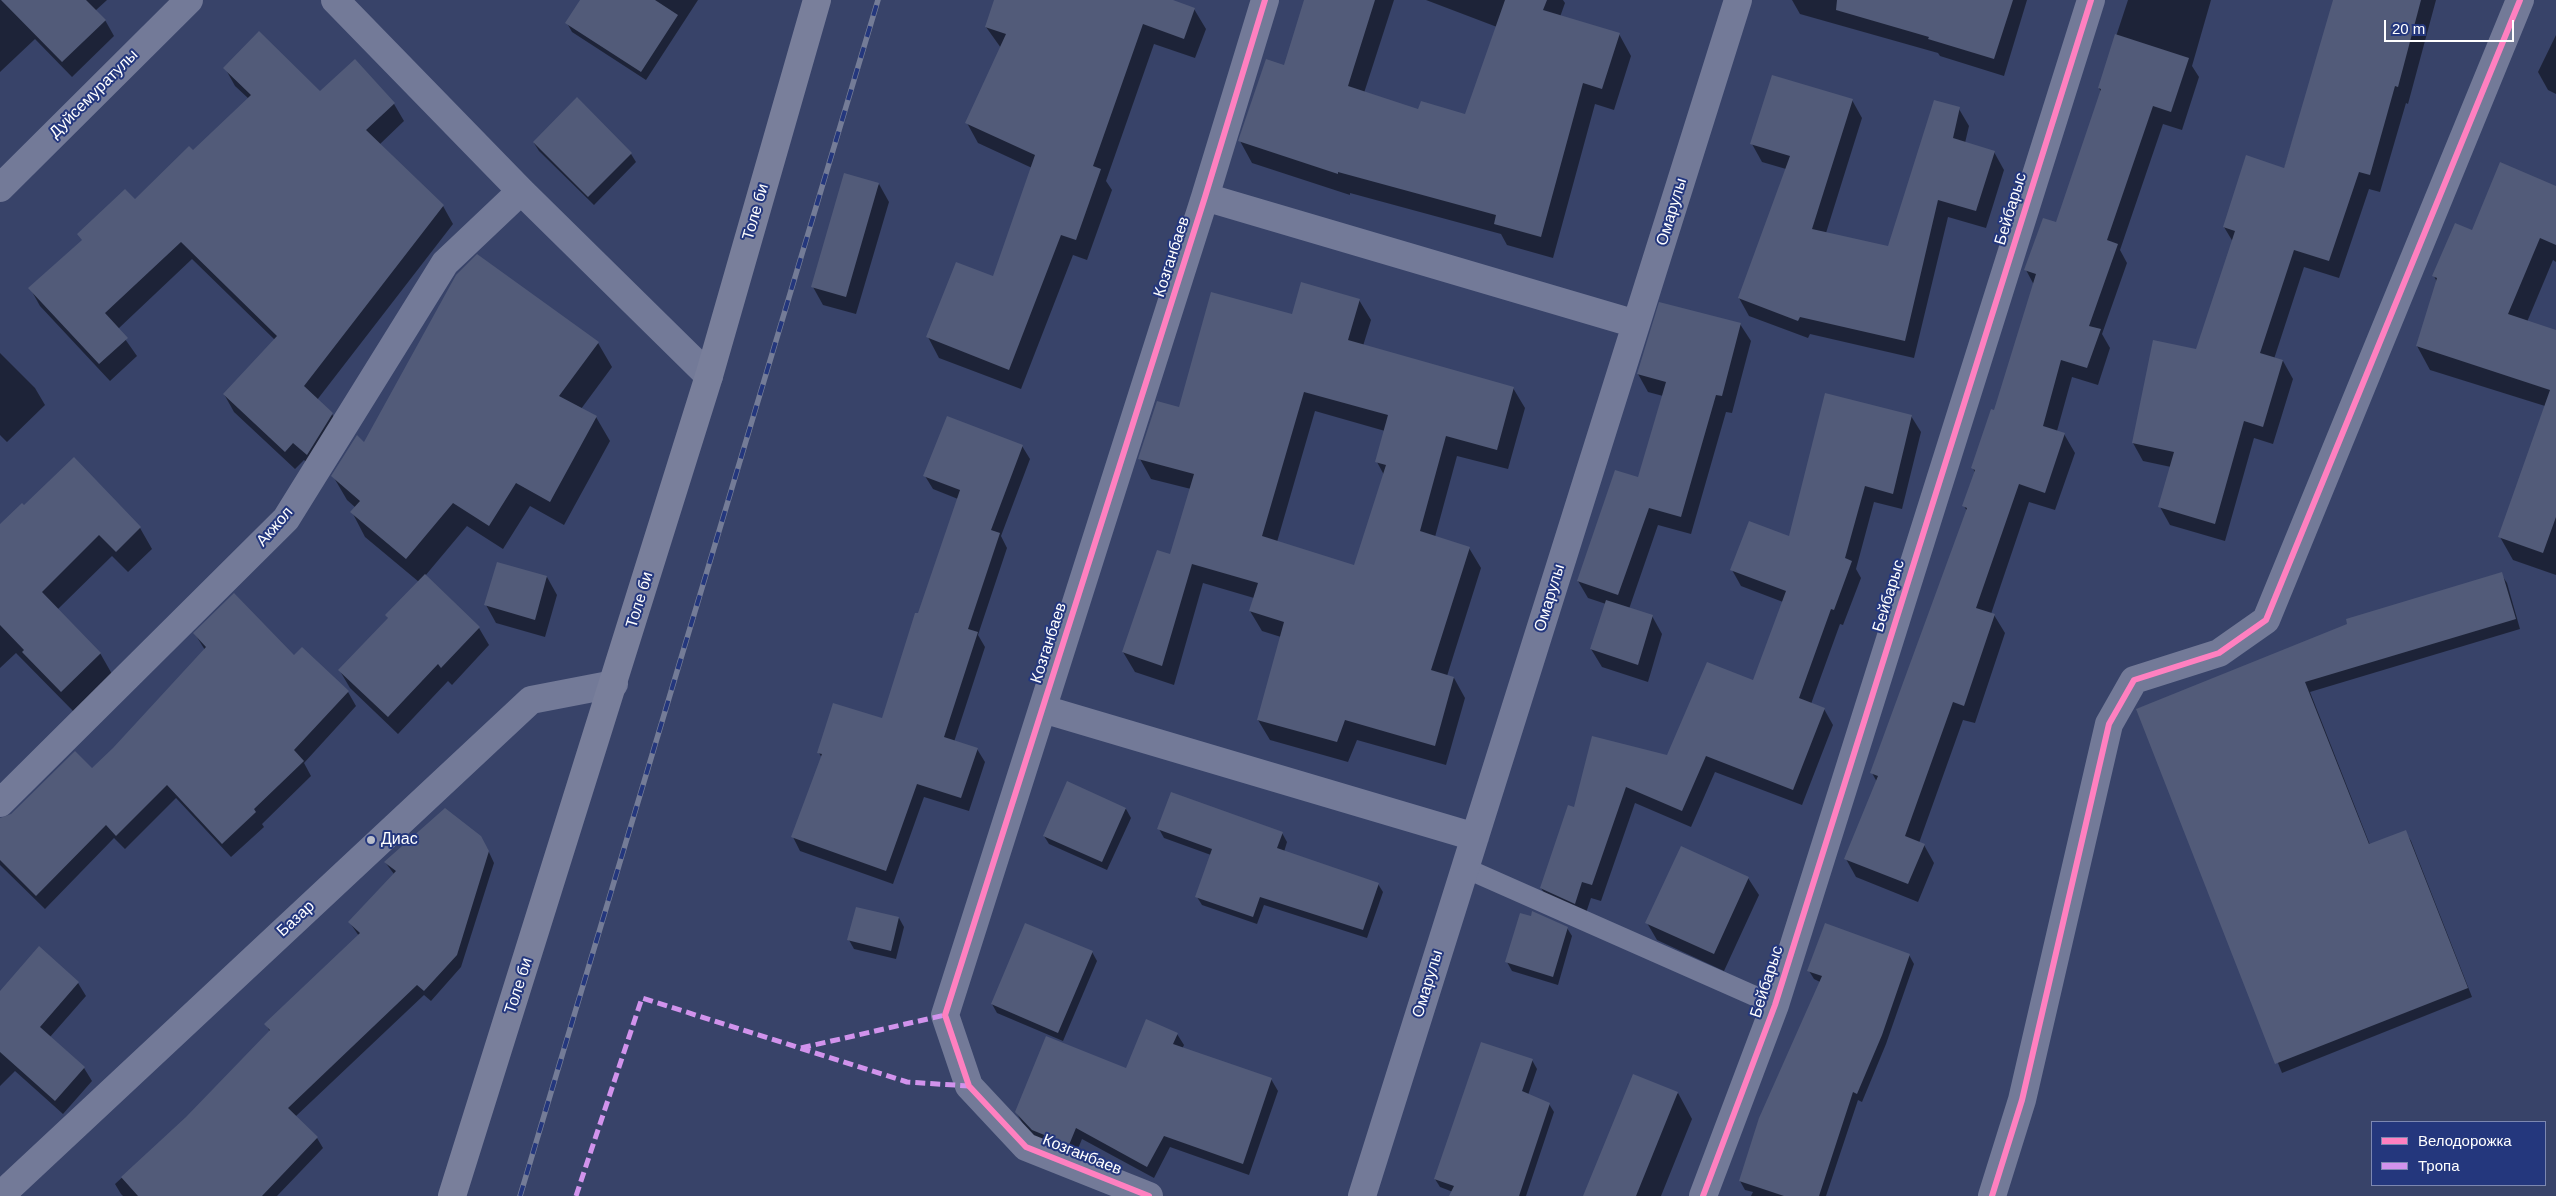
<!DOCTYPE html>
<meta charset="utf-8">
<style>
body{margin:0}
#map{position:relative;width:2556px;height:1196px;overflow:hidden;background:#384369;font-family:Helvetica,sans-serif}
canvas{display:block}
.legend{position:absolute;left:2371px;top:1121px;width:175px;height:65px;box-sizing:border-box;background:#24377d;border:1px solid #7c87b1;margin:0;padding:6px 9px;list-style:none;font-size:15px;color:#fff}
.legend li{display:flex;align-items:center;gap:10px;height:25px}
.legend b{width:25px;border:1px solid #7c87b1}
.scale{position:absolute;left:2384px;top:20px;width:130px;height:22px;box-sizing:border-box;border:2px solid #fff;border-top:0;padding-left:6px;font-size:15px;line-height:18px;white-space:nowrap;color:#fff;-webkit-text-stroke:4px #24377d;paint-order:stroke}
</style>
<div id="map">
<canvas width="2556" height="1196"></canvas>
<ul class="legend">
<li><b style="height:6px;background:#ff80c0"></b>Велодорожка</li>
<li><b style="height:6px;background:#d193ec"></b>Тропа</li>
</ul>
<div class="scale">20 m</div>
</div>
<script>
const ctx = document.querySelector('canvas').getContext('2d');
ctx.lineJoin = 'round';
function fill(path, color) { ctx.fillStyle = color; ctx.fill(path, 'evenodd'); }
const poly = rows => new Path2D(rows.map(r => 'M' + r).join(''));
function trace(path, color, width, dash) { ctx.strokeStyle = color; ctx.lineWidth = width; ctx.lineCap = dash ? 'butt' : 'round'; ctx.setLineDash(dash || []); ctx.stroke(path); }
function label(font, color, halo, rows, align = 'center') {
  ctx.font = font + ' Helvetica,sans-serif'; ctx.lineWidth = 4; ctx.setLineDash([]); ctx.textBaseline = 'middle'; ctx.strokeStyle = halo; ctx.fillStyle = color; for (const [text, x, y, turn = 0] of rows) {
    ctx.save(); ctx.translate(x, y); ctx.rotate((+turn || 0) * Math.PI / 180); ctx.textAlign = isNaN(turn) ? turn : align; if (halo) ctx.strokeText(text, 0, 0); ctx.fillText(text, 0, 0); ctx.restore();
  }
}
const shadow = poly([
 [0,0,107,0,95,11,105,20,114,36,72,77,35,39,0,72],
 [582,0,698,0,646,80,572,32,567,23],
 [996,0,1170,0,1194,9,1206,29,1195,58,1154,44,1106,181,1112,190,1087,260,1073,255,1021,389,939,358,928,337,994,278,1032,168,978,143,967,123,1001,48,986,27],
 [1306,0,1394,0,1364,93,1419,111,1466,115,1497,27,1426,0,1563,0,1565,3,1560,17,1619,34,1631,56,1614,110,1595,104,1553,258,1507,245,1501,234,1350,193,1350,195,1252,163,1240,141,1285,66],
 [1792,0,2027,0,2004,76,1940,56,1938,53,1800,14],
 [2128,0,2211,0,2192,66,2199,77,2182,130,2163,124,2120,250,2127,263,2102,334,2110,348,2098,385,2072,377,2057,431,2064,434,2075,453,2055,510,2029,502,1991,614,1994,615,2005,633,1975,723,1963,720,1919,843,1924,845,1934,863,1918,902,1856,877,1846,859,1877,782,1872,773,1967,511,1964,506,1975,473,1973,468,1995,411,2034,285,2026,270,2057,224,2101,92,2099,88],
 [2335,0,2436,0,2408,104,2406,103,2380,192,2369,189,2339,278,2304,267,2274,359,2283,361,2293,379,2273,444,2254,438,2225,541,2170,525,2160,507,2171,467,2143,461,2133,443,2154,341,2197,350,2233,242,2224,227,2284,169],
 [2556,35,2556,94,2548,90,2538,72],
 [225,68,320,93,394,104,404,121,379,145,443,206,453,224,317,400,332,414,343,432,318,472,304,460,295,469,234,412,224,394,275,340,192,259,118,329,137,356,110,381,40,306,30,288,193,152,249,99,235,86],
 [577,99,631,154,636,162,594,205,539,151,534,143],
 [1852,100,1862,118,1826,233,1889,248,1959,109,1969,126,1965,143,1994,152,2004,170,1986,228,1948,217,1914,358,1810,334,1808,338,1749,316,1739,298,1786,169,1762,162,1752,144],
 [879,184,889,202,856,314,823,305,813,287],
 [2556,187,2556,262,2553,260,2527,322,2556,331,2556,575,2513,560,2500,537,2545,406,2430,370,2417,346,2437,282,2434,276,2472,232],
 [1359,300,1371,320,1363,346,1513,388,1525,408,1508,469,1457,456,1435,537,1469,548,1481,568,1447,676,1454,678,1465,698,1446,765,1357,740,1348,762,1270,740,1258,720,1281,637,1262,631,1250,611,1254,598,1203,583,1174,685,1135,672,1123,652,1171,556,1191,489,1151,479,1140,459,1180,408,1293,316],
 [1315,411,1385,431,1377,462,1384,475,1355,567,1277,542],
 [1740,324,1751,341,1732,413,1726,412,1691,534,1658,525,1629,609,1652,616,1662,634,1648,682,1602,667,1591,649,1606,604,1588,598,1578,581,1639,479,1663,396,1648,392,1638,374],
 [598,343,612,367,581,409,596,417,610,441,564,525,530,506,503,549,467,526,425,576,479,628,489,645,452,685,448,681,398,734,350,688,340,671,389,619,386,615,419,582,365,537,352,512,356,508,347,500,333,476,364,444],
 [0,353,35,388,45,405,7,442,0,435],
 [1911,416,1921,432,1902,509,1874,502,1856,569,1861,578,1843,625,1840,624,1811,704,1824,709,1833,725,1802,805,1715,772,1691,827,1635,803,1601,901,1591,898,1584,919,1551,904,1541,888,1575,809,1668,757,1753,682,1783,602,1741,586,1732,570,1790,538],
 [1022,446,1030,459,1001,536,1007,548,978,635,985,647,954,742,977,749,985,762,969,811,924,797,893,884,800,851,793,837,822,758,819,753,883,720,958,499,933,489,925,476],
 [74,458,140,528,152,549,128,572,112,556,57,610,100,653,112,674,74,712,16,653,0,668,0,525,24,507],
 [2501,574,2507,583,2520,629,2310,692,2370,845,2405,831,2411,841,2472,997,2282,1073,2137,709],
 [547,577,557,595,545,637,496,623,486,605],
 [195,634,348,692,356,706,304,763,311,776,262,824,264,827,231,857,176,798,125,849,114,838,45,909,0,865,0,819,4,819,92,770,114,749,205,650],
 [1068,783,1126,809,1131,818,1107,870,1049,844,1044,836],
 [1159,829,1282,833,1287,842,1284,852,1378,884,1383,892,1367,938,1264,905,1257,924,1202,905,1197,897,1211,855,1164,838],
 [487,848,494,863,461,967,431,1001,424,995,295,1117,317,1138,323,1148,277,1196,123,1196,121,1194,115,1184,187,1118,270,1032,266,1024,359,936,350,923,394,874,385,862],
 [1748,878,1759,895,1724,971,1657,940,1647,923],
 [899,918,904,927,896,959,854,949,849,940],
 [1567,928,1572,936,1558,985,1512,971,1507,962],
 [1092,952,1097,961,1063,1041,997,1013,992,1004],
 [1909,955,1914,964,1886,1044,1862,1102,1858,1100,1826,1196,1751,1196,1753,1192,1745,1190,1740,1181,1820,982,1814,979,1809,971],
 [78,983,86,996,50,1037,84,1068,92,1081,63,1114,15,1071,0,1086,0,993],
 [1177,1034,1184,1045,1182,1049,1271,1079,1278,1091,1249,1175,1170,1147,1154,1178,1082,1139,1075,1156,1040,1142,1023,1124,1016,1112,1126,1070],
 [1532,1060,1537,1069,1528,1095,1549,1104,1554,1112,1526,1196,1451,1196,1453,1192,1440,1187,1435,1179],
 [1678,1093,1692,1119,1661,1196,1584,1196]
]);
const building = poly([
 [1,0,86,0,106,20,62,62],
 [580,0,655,0,678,15,641,72,565,23],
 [994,0,1173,0,1195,8,1184,39,1143,24,1093,166,1101,169,1076,240,1061,235,1009,370,926,337,956,262,993,276,1035,155,965,123,1006,34,985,27],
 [1304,0,1375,0,1348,86,1418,109,1421,101,1465,114,1505,0,1547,0,1543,10,1620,33,1602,89,1583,83,1541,237,1494,224,1496,215,1338,172,1338,174,1238,141,1266,59,1284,65],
 [1837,0,2013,0,1994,59,1928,39,1929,37,1836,10],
 [2333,0,2421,0,2398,87,2395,86,2370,175,2359,172,2329,261,2294,250,2260,353,2283,360,2263,427,2244,421,2215,524,2158,507,2174,452,2132,443,2153,340,2196,349,2235,231,2223,227,2246,155,2284,168],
 [259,31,320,91,355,59,395,103,366,130,444,205,304,386,333,413,307,455,293,443,285,452,223,394,277,336,181,242,105,313,128,338,99,364,28,288,82,240,77,234,125,189,135,199,189,146,193,150,251,95,223,68],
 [2115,34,2189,58,2171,112,2153,106,2107,240,2118,244,2089,326,2101,329,2087,368,2061,360,2043,426,2065,433,2045,493,2019,484,1976,608,1995,614,1964,706,1953,702,1905,836,1925,844,1908,884,1844,859,1878,776,1870,773,1967,508,1962,506,1975,470,1971,468,1991,409,1994,410,2036,274,2024,270,2043,218,2056,222,2101,89,2098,88],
 [1772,75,1853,99,1812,229,1888,246,1934,100,1960,107,1953,138,1995,151,1976,211,1938,200,1905,341,1800,317,1798,321,1738,298,1790,156,1750,144],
 [577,97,632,153,588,197,533,142],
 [2500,162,2556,186,2556,245,2540,238,2508,314,2556,330,2556,517,2543,553,2498,537,2550,390,2416,346,2437,278,2432,276,2455,223,2472,230],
 [844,173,879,183,846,297,811,287],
 [477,254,599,342,559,396,597,416,550,502,516,483,489,526,453,503,406,559,350,512,360,501,331,476,357,435,364,442,456,275],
 [1301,282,1360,299,1348,340,1514,387,1497,450,1446,436,1420,531,1470,547,1431,670,1454,677,1435,746,1345,720,1337,742,1257,720,1284,622,1249,611,1258,583,1192,564,1162,666,1122,652,1157,550,1170,554,1194,474,1138,459,1157,401,1179,407,1211,292,1292,314],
 [1304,392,1388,415,1375,462,1386,465,1354,565,1262,536],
 [1659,302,1741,323,1722,396,1716,395,1681,517,1649,508,1618,595,1577,581,1615,470,1638,477,1666,382,1637,374],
 [1825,393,1912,415,1893,494,1865,486,1845,558,1852,561,1834,610,1831,609,1799,698,1825,708,1793,790,1706,756,1682,811,1626,787,1592,885,1582,882,1575,904,1540,888,1568,805,1574,807,1592,736,1667,755,1707,662,1753,680,1786,591,1730,570,1749,521,1789,536],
 [947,416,1023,445,991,530,1000,533,968,629,978,632,944,737,978,748,961,798,917,784,886,871,791,837,822,754,817,753,833,703,882,718,915,613,918,613,960,490,923,476],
 [74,457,141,527,116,552,99,535,42,592,101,653,61,692,22,652,24,650,0,625,0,524,22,503,24,505],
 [497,562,547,576,535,620,484,605],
 [2502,572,2516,619,2305,682,2369,844,2406,830,2468,988,2275,1064,2136,709,2347,624,2346,619],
 [425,574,480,627,441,668,438,664,388,717,338,670,388,618,385,615],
 [234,593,294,655,302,647,349,691,294,750,304,761,254,809,256,812,222,844,167,785,116,836,106,825,36,896,0,860,0,818,11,814,75,751,92,768,113,748,206,647,193,633],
 [1606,600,1653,615,1638,665,1590,649],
 [1067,781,1126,808,1102,862,1043,836],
 [1171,792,1283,832,1277,848,1379,883,1363,930,1260,897,1253,917,1195,897,1212,849,1157,829],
 [445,808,481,836,489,851,457,955,424,991,417,985,288,1108,318,1137,262,1196,138,1196,121,1177,186,1117,270,1030,264,1024,360,933,348,922,396,871,384,862],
 [1681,846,1749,877,1714,954,1645,923],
 [856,907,899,917,891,951,847,940],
 [1532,911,1568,927,1553,977,1505,962,1520,913,1531,916],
 [1025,923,1093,951,1058,1033,991,1004],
 [1825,923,1910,954,1882,1035,1857,1094,1853,1092,1819,1196,1784,1196,1739,1181,1759,1118,1822,976,1807,971],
 [39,946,79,982,40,1027,85,1067,55,1101,0,1052,0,991],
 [1146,1019,1178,1033,1173,1044,1272,1078,1243,1164,1164,1136,1147,1167,1076,1128,1069,1145,1032,1130,1015,1112,1046,1036,1126,1068],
 [1481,1042,1533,1059,1522,1091,1550,1103,1519,1196,1449,1196,1454,1186,1434,1179],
 [1633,1074,1678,1092,1636,1196,1583,1196]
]);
const service = poly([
 [1465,868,1775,1005]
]);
const minor = poly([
 [335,0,521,191,709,376],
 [0,188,189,0],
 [1205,197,1636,324],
 [1043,709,1475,837],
 [0,803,286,519,445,263,521,191],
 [0,1196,531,700,614,684],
 [1149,1196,1026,1147,969,1086,945,1015,1205,197,1265,0],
 [1362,1196,1738,0],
 [1703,1196,1775,1005,2091,0],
 [1992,1196,2022,1100,2109,724,2134,680,2219,653,2266,620,2520,0]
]);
const secondary = poly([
 [452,1196,709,376,817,0]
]);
const rail = poly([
 [520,1196,878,0]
]);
const quiet = poly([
 [801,1048,945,1015],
 [576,1196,642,998,907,1082,969,1086]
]);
const cycleway = poly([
 [1149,1196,1026,1147,969,1086,945,1015,1205,197,1265,0],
 [1703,1196,1775,1005,2091,0],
 [1992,1196,2022,1100,2109,724,2134,680,2219,653,2266,620,2520,0]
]);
const markers = [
 [371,840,5,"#b9bdca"]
];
const streetNames = [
 ["Дуйсемуратулы",94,94,-45],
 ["Бейбарыс",2011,209,-73],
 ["Толе би",756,212,-74],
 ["Омарулы",1672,212,-73],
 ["Козганбаев",1172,257,-72],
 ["Акжол",275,527,-49],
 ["Бейбарыс",1889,596,-73],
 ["Омарулы",1550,598,-73],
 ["Толе би",640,600,-73],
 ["Козганбаев",1049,643,-72],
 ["Базар",296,919,-43],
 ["Бейбарыс",1767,982,-72],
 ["Омарулы",1428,984,-73],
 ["Толе би",519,986,-72],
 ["Козганбаев",1082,1155,22]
];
const poiNames = [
 ["Диас",381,840]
];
fill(shadow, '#0007');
fill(building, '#525b79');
trace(service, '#737a98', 20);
trace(minor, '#737a98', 28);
trace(secondary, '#797f9b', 28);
trace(rail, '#747c97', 5.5);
trace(rail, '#24377d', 4, [11]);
trace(quiet, '#d193ec', 5, [10, 5]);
trace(cycleway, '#ff80c0', 6);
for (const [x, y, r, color] of markers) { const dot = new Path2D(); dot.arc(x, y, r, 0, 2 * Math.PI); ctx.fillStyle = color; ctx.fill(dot); trace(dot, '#24377d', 2); }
label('16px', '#fff', '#24377d', streetNames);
label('16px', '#fff', '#24377d', poiNames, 'left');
</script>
